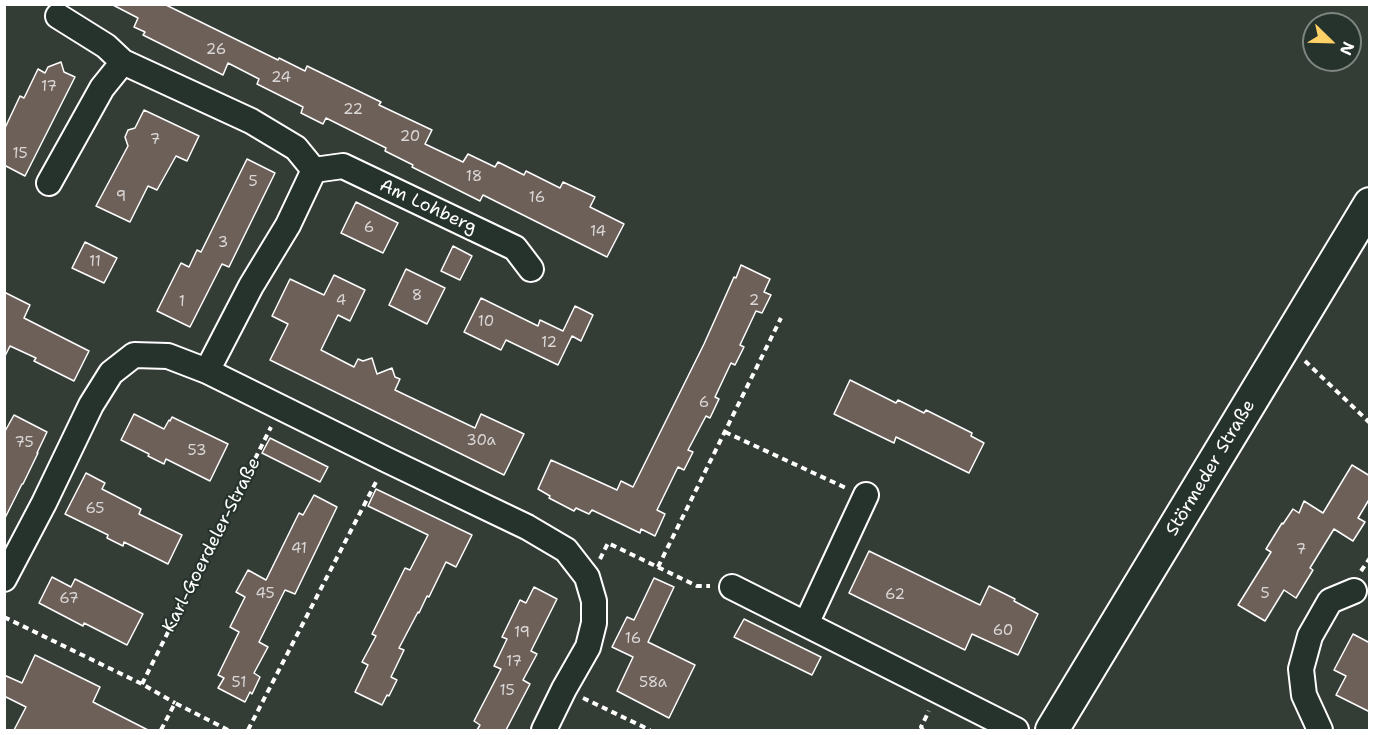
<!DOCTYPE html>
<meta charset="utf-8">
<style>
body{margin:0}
#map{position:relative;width:1374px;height:735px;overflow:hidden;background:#343c36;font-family:"Shantell Sans",sans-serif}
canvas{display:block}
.frame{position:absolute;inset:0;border:6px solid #fff;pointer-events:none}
.north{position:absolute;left:1302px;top:12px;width:60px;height:60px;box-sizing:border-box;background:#26332d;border:2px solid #7d8581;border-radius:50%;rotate:113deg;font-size:16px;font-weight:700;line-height:24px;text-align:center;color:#fff}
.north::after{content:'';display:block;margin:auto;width:21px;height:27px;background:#ffd166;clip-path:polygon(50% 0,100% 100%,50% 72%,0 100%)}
</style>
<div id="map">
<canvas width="1374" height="735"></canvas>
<div class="frame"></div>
<div class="north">N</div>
</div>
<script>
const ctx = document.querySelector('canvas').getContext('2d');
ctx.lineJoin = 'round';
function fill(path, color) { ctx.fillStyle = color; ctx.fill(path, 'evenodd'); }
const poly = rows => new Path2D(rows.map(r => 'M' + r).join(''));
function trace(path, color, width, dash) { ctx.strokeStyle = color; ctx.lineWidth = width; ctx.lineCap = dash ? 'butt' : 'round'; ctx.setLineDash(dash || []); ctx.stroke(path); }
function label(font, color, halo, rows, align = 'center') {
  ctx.font = font + ' "Shantell Sans",sans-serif'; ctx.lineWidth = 4.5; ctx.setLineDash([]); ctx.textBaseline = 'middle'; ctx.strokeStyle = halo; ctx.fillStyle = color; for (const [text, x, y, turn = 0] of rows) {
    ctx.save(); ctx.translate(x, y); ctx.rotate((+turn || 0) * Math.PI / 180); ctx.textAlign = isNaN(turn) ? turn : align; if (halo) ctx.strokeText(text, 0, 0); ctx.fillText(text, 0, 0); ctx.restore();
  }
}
const building = poly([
 [111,4,164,4,278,60,279,58,305,71,307,66,381,102,379,105,432,130,425,144,463,162,468,154,495,167,498,162,524,175,526,171,560,188,563,182,595,197,590,207,624,224,607,257,483,195,480,201,412,167,413,165,385,151,386,148,326,118,323,124,301,113,303,107,257,84,259,79,228,63,223,75,143,35,145,32,134,27,138,18,111,4],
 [61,62,64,72,75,77,25,176,4,165,4,130,20,96,24,98,38,69,45,73,48,67,61,62],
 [144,110,199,136,187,161,176,156,157,190,148,186,130,222,96,206,128,146,125,137,128,130,135,128,144,110],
 [247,159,275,173,229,267,222,264,190,327,157,311,181,263,189,267,197,250,201,252,247,159],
 [356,202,398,223,383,253,341,233,356,202],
 [85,242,117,258,104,283,72,268,85,242],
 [453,246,472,256,460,280,441,271,453,246],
 [741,265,770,279,764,292,771,295,762,313,756,311,740,345,744,347,735,365,731,363,715,397,719,399,710,418,706,416,688,450,693,452,684,470,678,467,657,510,665,514,655,536,641,529,640,533,592,510,589,514,576,508,574,511,549,498,550,496,538,489,551,460,617,490,621,481,633,487,704,344,734,277,736,278,741,265],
 [406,269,445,288,427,324,389,305,406,269],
 [334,275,365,290,350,321,338,315,321,350,354,367,358,359,363,361,372,358,377,374,392,368,395,377,400,379,395,390,475,428,481,414,524,434,504,475,270,360,288,324,272,316,290,279,324,295,334,275],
 [4,292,30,305,24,318,89,351,74,381,34,361,36,358,10,346,4,358,4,292],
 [481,298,538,326,540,320,563,331,575,306,593,315,581,341,572,336,558,365,506,340,501,350,464,332,481,298],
 [850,380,896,403,898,400,924,413,926,410,972,433,971,436,984,443,969,473,896,437,894,443,834,414,850,380],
 [134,414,164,429,169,420,170,421,172,417,228,444,210,481,166,459,164,464,148,456,149,454,121,440,134,414],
 [14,415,47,432,37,453,38,453,23,484,22,484,4,520,4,433,14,415],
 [270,438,328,467,320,482,262,453,270,438],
 [1352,465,1370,476,1370,498,1358,518,1365,522,1353,541,1334,529,1310,568,1313,570,1296,598,1284,590,1265,621,1238,605,1271,552,1266,549,1282,523,1283,524,1293,509,1299,513,1304,501,1323,513,1352,465],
 [86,473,105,483,102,489,141,509,139,514,182,535,168,564,124,542,123,546,107,538,108,535,65,514,86,473],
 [376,489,472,535,456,567,446,562,429,597,427,596,419,613,418,612,399,648,404,650,391,677,397,680,389,696,387,695,382,705,355,692,368,665,362,662,376,636,372,634,405,568,410,570,428,535,368,506,376,489],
 [314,495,337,507,295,594,285,590,259,642,268,647,254,673,260,677,252,694,250,692,245,702,218,688,224,678,218,675,239,632,230,627,245,597,236,592,248,570,266,580,299,513,303,515,314,495],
 [869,551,980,605,989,586,1015,599,1014,601,1038,614,1018,655,972,634,965,650,849,593,869,551],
 [52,577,71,587,75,579,143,614,127,645,84,623,83,626,39,603,52,577],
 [654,578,674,587,648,642,695,665,669,718,617,691,633,657,612,647,627,617,634,620,654,578],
 [534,587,557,599,531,651,537,654,523,680,530,684,506,730,477,730,480,725,474,721,501,669,494,666,507,639,502,637,520,600,526,603,534,587],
 [744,619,821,657,812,675,734,637,744,619],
 [1353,634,1370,643,1370,712,1336,695,1346,676,1334,670,1353,634],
 [35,655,100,687,93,702,148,730,14,730,26,707,4,696,4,675,22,683,35,655]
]);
const path = poly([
 [1305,361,1370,423],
 [725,432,846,488],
 [600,559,608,543,697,586,710,586],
 [658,567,781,318],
 [1361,571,1370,558],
 [4,617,142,684,175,703],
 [142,684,271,427],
 [583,698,650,730],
 [161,730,175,703,228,730],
 [248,730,377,480],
 [923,730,921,727,929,711]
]);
const minor = poly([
 [58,16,106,46,123,62,251,121,296,148,314,170],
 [49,183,102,88,123,62],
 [207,371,251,286,288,225,314,170,343,166,515,248,531,269],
 [4,579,44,503,91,405,111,373,134,355,168,356,207,371,387,460,527,527,566,550,587,577,594,601,594,623,588,647,564,689,544,730],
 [732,587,1016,730],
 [806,624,866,495],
 [1320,730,1304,695,1301,669,1310,636,1330,601,1354,591]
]);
const major = poly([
 [1052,730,1370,204]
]);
const numberNames = [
 ["26",216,50],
 ["24",281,78],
 ["17",49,87],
 ["22",353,110],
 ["20",410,137],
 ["7",155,140],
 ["15",20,154],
 ["18",474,177],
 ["5",253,182],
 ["9",121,197],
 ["16",537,198],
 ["6",369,228],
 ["14",598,232],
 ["3",223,243],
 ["11",95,262],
 ["8",417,296],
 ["4",341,301],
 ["2",754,301],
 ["1",182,302],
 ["10",486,322],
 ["12",549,343],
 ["6",704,403],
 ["30a",481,441],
 ["75",24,443],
 ["53",197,451],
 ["65",95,509],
 ["41",299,549],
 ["7",1301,550],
 ["45",265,594],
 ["5",1265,594],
 ["62",895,595],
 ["67",69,599],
 ["60",1003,631],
 ["19",522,633],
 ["16",633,639],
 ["17",514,662],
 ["51",239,683],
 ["58a",653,683],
 ["15",507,691]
];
const streetNames = [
 ["Am Lohberg",428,207,25],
 ["Störmeder Straße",1211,468,-59],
 ["Karl-Goerdeler-Straße",212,545,-63]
];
fill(building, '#6d6059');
trace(building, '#fff', 1.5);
trace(minor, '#fff', 28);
trace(major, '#fff', 36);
trace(path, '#fff', 4, [6, 4.5]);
trace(minor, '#26332d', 24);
trace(major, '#26332d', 32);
label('15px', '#dad7d6', null, numberNames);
label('18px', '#fff', '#26332d', streetNames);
</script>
